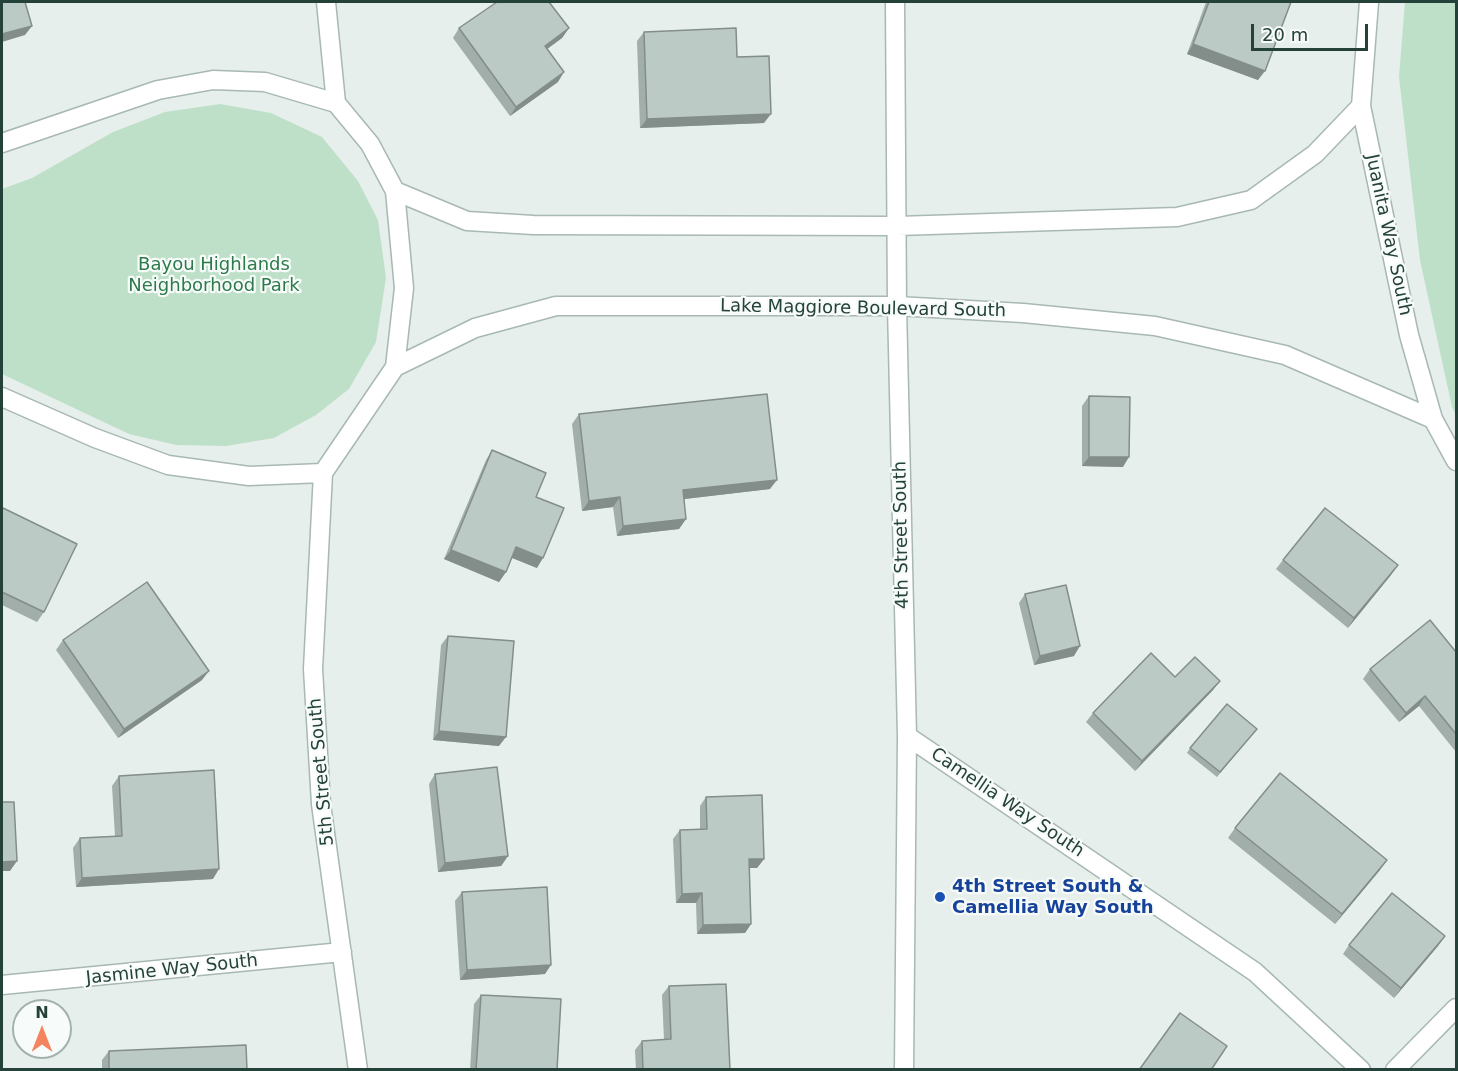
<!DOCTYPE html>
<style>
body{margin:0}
#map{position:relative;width:1458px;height:1071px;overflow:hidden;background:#e6efeb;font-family:"DejaVu Sans",sans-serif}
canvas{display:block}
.frame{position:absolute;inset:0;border:3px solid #24423a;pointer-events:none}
.north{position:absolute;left:12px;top:999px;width:60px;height:60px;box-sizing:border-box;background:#f7fbf9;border:2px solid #a3b1ad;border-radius:50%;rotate:0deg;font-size:16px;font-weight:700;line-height:24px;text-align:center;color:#24423a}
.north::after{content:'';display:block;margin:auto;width:21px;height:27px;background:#f4845f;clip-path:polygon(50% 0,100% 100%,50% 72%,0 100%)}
.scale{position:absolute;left:1251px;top:24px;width:117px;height:27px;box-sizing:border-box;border:3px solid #24423a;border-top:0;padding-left:8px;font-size:18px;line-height:21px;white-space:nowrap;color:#24423a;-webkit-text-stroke:4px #f7fbf9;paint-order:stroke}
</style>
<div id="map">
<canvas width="1458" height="1071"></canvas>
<div class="frame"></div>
<div class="north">N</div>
<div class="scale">20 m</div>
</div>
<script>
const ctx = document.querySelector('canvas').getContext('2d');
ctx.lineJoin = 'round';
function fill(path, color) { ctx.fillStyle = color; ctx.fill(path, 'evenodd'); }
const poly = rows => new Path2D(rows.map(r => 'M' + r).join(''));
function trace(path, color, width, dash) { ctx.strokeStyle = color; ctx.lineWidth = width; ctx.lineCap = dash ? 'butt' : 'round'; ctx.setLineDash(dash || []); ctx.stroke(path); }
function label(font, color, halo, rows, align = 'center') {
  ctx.font = font + ' "DejaVu Sans",sans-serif'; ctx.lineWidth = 4.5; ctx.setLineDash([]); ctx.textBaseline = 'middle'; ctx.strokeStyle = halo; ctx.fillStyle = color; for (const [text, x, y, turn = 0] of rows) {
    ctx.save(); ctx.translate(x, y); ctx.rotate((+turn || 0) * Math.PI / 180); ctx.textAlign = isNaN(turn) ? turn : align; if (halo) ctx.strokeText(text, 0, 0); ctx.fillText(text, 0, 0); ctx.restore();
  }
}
const green = poly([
 [1405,2,1456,2,1456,415,1452,407,1420,260,1399,77],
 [220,104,271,113,322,137,358,181,378,220,386,278,376,342,349,389,316,415,274,438,226,446,176,445,129,434,2,374,2,189,32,178,113,132,165,112]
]);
const minor = poly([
 [326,2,336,103],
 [895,2,897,306,907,736,904,1070],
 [1369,2,1361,106,1409,335,1433,419,1456,461],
 [2,143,158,90,213,80,265,82,336,103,370,144,395,191,404,288,395,367,323,473],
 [395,191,467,221,533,225,898,226,1177,217,1251,200,1315,154,1361,106],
 [395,367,475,328,556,306,897,306,1023,313,1155,326,1285,355,1433,419],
 [2,397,95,438,168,465,249,476,323,473],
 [323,473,313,669,321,804,358,1070],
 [907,736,1255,972,1361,1070],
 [2,985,342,952],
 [1395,1070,1456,1008]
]);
const wall = poly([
 [1206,2,1291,2,1258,80,1187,54],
 [459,28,569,28,562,38,547,49,558,82,510,116,453,38],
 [644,32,737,57,764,123,640,128,637,41],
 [1089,396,1123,467,1082,466,1082,406],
 [579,414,770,489,684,499,686,519,679,529,617,536,613,507,582,511,572,424],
 [492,450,536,497,537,568,512,558,506,572,499,582,444,559,486,460],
 [2,510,44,612,37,622,2,605],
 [1283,560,1391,575,1348,628,1276,569],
 [1025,594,1074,656,1034,665,1019,603],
 [448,636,499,746,433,740,441,645],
 [63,640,202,680,118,738,56,650],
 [1456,652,1456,752,1419,706,1399,722,1363,679,1370,669],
 [1175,677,1220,681,1213,690,1135,771,1086,722,1093,713],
 [1257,729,1217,777,1187,753,1190,748],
 [435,774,508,856,501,866,438,872,429,784],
 [119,776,213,879,76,887,73,848,80,838,115,836,112,786],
 [706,797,764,859,757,868,749,868,751,924,745,933,697,934,696,903,676,903,673,839,680,830,700,829,700,806],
 [1235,828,1380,870,1335,924,1228,838],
 [462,892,545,974,460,980,455,901],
 [1445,936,1438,946,1394,998,1343,954,1349,945],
 [669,986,730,1070,636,1070,635,1050,642,1041,664,1040,662,995],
 [481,995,557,1070,470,1070,474,1004],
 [109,1051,247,1070,102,1070,102,1060]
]);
const shadedWall = poly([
 [32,26,25,35,2,42,2,34],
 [569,28,562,38,539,55,545,46],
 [1193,44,1265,71,1258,80,1187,54],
 [564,72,558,82,510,116,516,107],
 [771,114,764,123,640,128,647,119],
 [1089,457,1129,457,1123,467,1082,466],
 [777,480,770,489,676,500,683,490],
 [620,497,613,507,582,511,589,501],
 [686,519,679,529,617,536,623,526],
 [516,547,543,558,537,568,510,557],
 [451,550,506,572,499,582,444,559],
 [1398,565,1391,575,1348,628,1354,618],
 [1080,646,1074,656,1034,665,1040,656],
 [209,671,202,680,118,738,124,729],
 [1220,681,1213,690,1135,771,1142,761],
 [1425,696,1419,706,1399,722,1406,713],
 [439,731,506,737,499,746,433,740],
 [508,856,501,866,438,872,445,863],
 [749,859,764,859,757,868,742,868],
 [1387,860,1380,870,1335,924,1342,914],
 [17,861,10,871,2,871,2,862],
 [219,869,213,879,76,887,82,878],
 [702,893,696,903,676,903,682,894],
 [751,924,745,933,697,934,703,925],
 [1445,936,1438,946,1394,998,1401,988],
 [551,965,545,974,460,980,467,970]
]);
const building = poly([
 [2,2,25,2,32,26,2,34,2,2],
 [497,2,549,2,569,28,545,46,564,72,516,107,459,28,497,2],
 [1209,2,1291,2,1265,71,1193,44,1209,2],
 [736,28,737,57,769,56,771,114,647,119,644,32,736,28],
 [767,394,777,480,683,490,686,519,623,526,620,497,589,501,579,414,767,394],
 [1089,396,1130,397,1129,457,1089,457,1089,396],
 [492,450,546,473,536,497,564,508,543,558,516,547,506,572,451,550,492,450],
 [3,508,77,544,44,612,2,592,2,511,3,508],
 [1325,508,1398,565,1354,618,1283,560,1325,508],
 [147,582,209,671,124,729,63,640,147,582],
 [1066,585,1080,646,1040,656,1025,594,1066,585],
 [1430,620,1456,652,1456,734,1425,696,1406,713,1370,669,1430,620],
 [448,636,514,641,506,737,439,731,448,636],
 [1151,653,1175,677,1195,657,1220,681,1142,761,1093,713,1151,653],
 [1227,704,1257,729,1220,772,1190,748,1227,704],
 [497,767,508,856,445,863,435,774,497,767],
 [214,770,219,869,82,878,80,838,122,836,119,776,214,770],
 [1280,773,1387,860,1342,914,1235,828,1280,773],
 [762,795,764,859,749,859,751,924,703,925,702,893,682,894,680,830,707,829,706,797,762,795],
 [2,802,14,802,17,861,2,862,2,802],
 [547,887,551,965,467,970,462,892,547,887],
 [1392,893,1445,936,1401,988,1349,945,1392,893],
 [726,984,730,1070,643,1070,642,1041,671,1039,669,986,726,984],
 [481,995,561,999,557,1070,476,1070,481,995],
 [1180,1013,1227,1046,1211,1070,1139,1070,1180,1013],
 [246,1045,247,1070,109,1070,109,1051,246,1045]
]);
const markers = [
 [940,897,6,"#1a4fb4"]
];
const streetNames = [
 ["Juanita Way South",1388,235,78],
 ["Lake Maggiore Boulevard South",863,309,1],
 ["4th Street South",902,535,-91],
 ["5th Street South",322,772,-95],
 ["Camellia Way South",1007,803,34],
 ["Jasmine Way South",172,970,-6]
];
const parkNames = [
 ["Bayou Highlands",214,265],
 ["Neighborhood Park",214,286]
];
const transitNames = [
 ["4th Street South &",952,887],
 ["Camellia Way South",952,908]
];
fill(green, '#bfe0c8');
trace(minor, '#a8b8b2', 21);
trace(minor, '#fff', 18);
fill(wall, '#a1aea9');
fill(shadedWall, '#838d89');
fill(building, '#bbcac4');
trace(building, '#838d89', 1.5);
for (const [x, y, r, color] of markers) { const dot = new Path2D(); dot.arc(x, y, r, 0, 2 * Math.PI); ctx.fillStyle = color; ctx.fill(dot); trace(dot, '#f7fbf9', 2); }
label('18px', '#24423a', '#f7fbf9', streetNames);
label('18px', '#2d7a4b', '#f7fbf9', parkNames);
label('bold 18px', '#164399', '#f7fbf9', transitNames, 'left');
</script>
